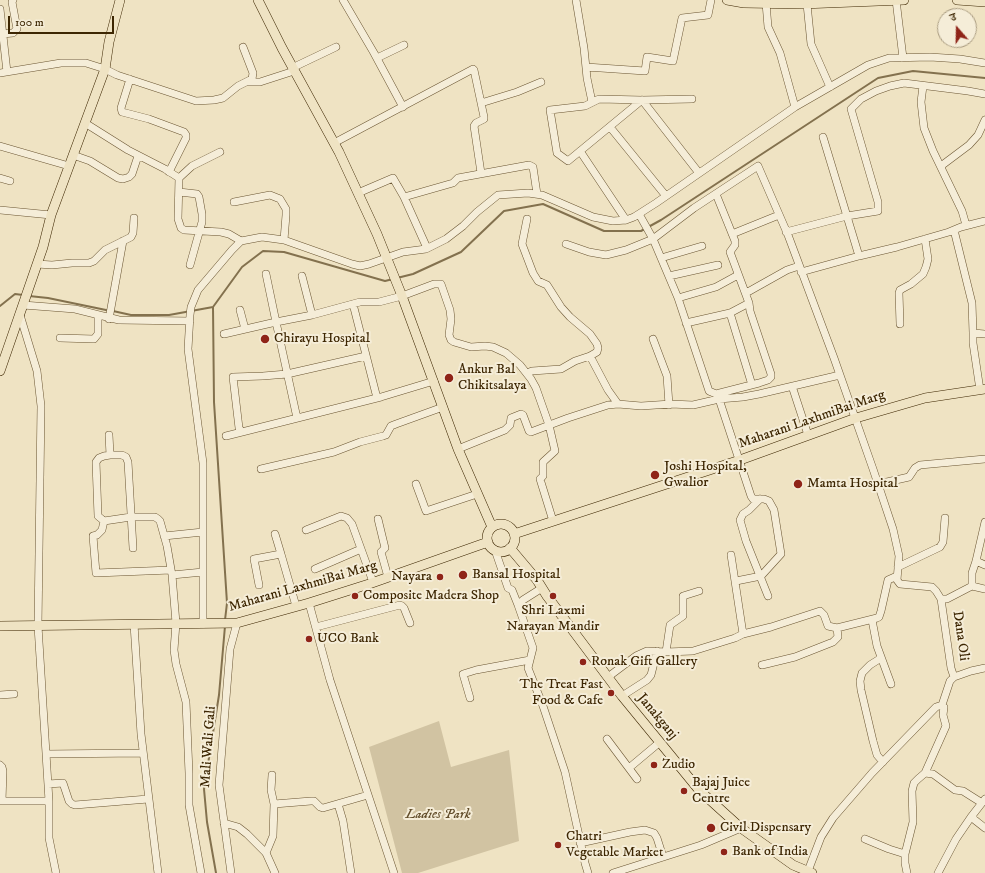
<!DOCTYPE html>
<meta charset="utf-8">
<style>
body{margin:0}
#map{position:relative;width:985px;height:873px;overflow:hidden;background:#efe3c3;font-family:"IM FELL DW Pica","Noto Serif Devanagari",serif}
canvas{display:block}
.north{position:absolute;left:937px;top:8px;width:40px;height:40px;box-sizing:border-box;background:#f5edd8;border:1px solid #ab9d82;border-radius:50%;rotate:340deg;font-size:11px;font-weight:700;line-height:16px;text-align:center;color:#3d2602}
.north::after{content:'';display:block;margin:auto;width:14px;height:18px;background:#8f2418;clip-path:polygon(50% 0,100% 100%,50% 72%,0 100%)}
.scale{position:absolute;left:8px;top:16px;width:106px;height:18px;box-sizing:border-box;border:2px solid #3d2602;border-top:0;padding-left:5px;font-size:12px;line-height:14px;white-space:nowrap;color:#3d2602;-webkit-text-stroke:3px #f5edd8;paint-order:stroke}
</style>
<div id="map">
<canvas width="985" height="873"></canvas>
<div class="north">उ</div>
<div class="scale">100 m</div>
</div>
<script>
const ctx = document.querySelector('canvas').getContext('2d');
ctx.lineJoin = 'round';
function fill(path, color) { ctx.fillStyle = color; ctx.fill(path, 'evenodd'); }
const poly = rows => new Path2D(rows.map(r => 'M' + r).join(''));
function trace(path, color, width, dash) { ctx.strokeStyle = color; ctx.lineWidth = width; ctx.lineCap = dash ? 'butt' : 'round'; ctx.setLineDash(dash || []); ctx.stroke(path); }
function label(font, color, halo, rows, align = 'center') {
  ctx.font = font + ' "IM FELL DW Pica",serif'; ctx.lineWidth = 4; ctx.setLineDash([]); ctx.textBaseline = 'middle'; ctx.strokeStyle = halo; ctx.fillStyle = color; for (const [text, x, y, turn = 0] of rows) {
    ctx.save(); ctx.translate(x, y); ctx.rotate((+turn || 0) * Math.PI / 180); ctx.textAlign = isNaN(turn) ? turn : align; if (halo) ctx.strokeText(text, 0, 0); ctx.fillText(text, 0, 0); ctx.restore();
  }
}
const green = poly([
 [439,721,451,767,509,750,519,841,418,873,402,873,369,747]
]);
const stream = poly([
 [397,278,413,274,461,252,504,211,543,204,604,231,641,231,661,220,878,78,913,71,985,78],
 [29,296,48,298,106,310],
 [0,306,15,294,23,295],
 [113,311,131,315,169,315,213,307],
 [225,620,227,603,214,402,213,307,242,267,263,251,284,252,385,281,393,279],
 [216,873,207,822,204,789,219,695,225,626]
]);
const minor = poly([
 [343,0,374,53,403,107],
 [576,0,584,48,587,78,592,102],
 [896,0,903,58],
 [766,3,768,27,780,53,795,107],
 [807,4,811,44,830,87],
 [0,9,7,72],
 [2,34,13,33,17,29,12,2,13,0],
 [377,58,404,45],
 [586,67,645,71,647,57,673,61,682,18,708,15,711,0],
 [292,68,336,47],
 [0,73,61,63,86,63,105,69,117,75,196,101,214,100,223,98,238,86,252,79,253,73,243,47],
 [130,79,121,108,122,112,149,119,184,132,186,135,186,138,169,172],
 [249,82,260,82,294,71],
 [923,86,921,102,924,128,933,151,962,211,966,225],
 [692,99,642,100,599,99,585,106,550,110,557,153,568,161,642,100,699,173],
 [481,103,517,92,541,82],
 [85,123,128,150,165,169,179,178,178,219,181,228,184,230,221,232,229,234,241,241],
 [610,127,666,196],
 [823,137,859,256],
 [334,143,473,69,474,70,484,117,484,119,476,123,474,126,481,173],
 [0,146,69,166],
 [580,151,626,220],
 [73,155,90,161,118,178,123,179,129,177,132,174,138,156],
 [941,166,969,145,978,135,985,120],
 [0,178,10,181],
 [179,178,192,166,220,152],
 [179,192,197,194,199,197,202,214,202,222,190,265],
 [358,193,393,178,404,197,453,183,458,178,529,165,533,167,537,194],
 [716,194,735,241,735,245,730,252,749,303],
 [404,197,427,248],
 [234,202,270,195,280,199,286,209,286,215,284,240],
 [0,210,51,215],
 [639,214,653,239,678,298,709,391,716,394,719,399,751,496,753,499,764,499,769,501,774,510,781,554,761,576,736,581],
 [527,219,522,244,533,273,538,281,547,285,561,307,570,317,590,334,597,344,598,348,597,352,590,356],
 [954,230,972,303,973,333,985,334],
 [786,232,847,216,878,211,878,202,851,109,861,99,876,91,890,86,904,83,968,91,985,94],
 [732,234,779,215],
 [566,244,589,252,606,255,626,250,653,239,694,208,758,166,788,235,834,358,873,469,893,529,899,556,897,580,900,584,932,587,936,591,941,599,951,668,954,677],
 [661,258,702,246],
 [37,264,52,265,72,263,89,263,94,261,105,250,131,237,133,233,134,218],
 [801,272,859,256,897,247,949,232,961,227,985,221],
 [266,274,276,322,312,315,360,302,379,302,402,296,434,284,441,284,450,310,451,319,449,335,451,340,454,342,471,347,485,346,493,347,506,353,520,365,531,379,536,388,549,425,555,451,543,462,543,476,540,479,553,521],
 [302,276,312,315],
 [669,276,718,265],
 [746,293,787,270,799,266],
 [678,298,716,287,738,275],
 [353,304,377,398],
 [23,305,75,309,119,320,190,321],
 [240,310,245,329],
 [730,313,752,385],
 [20,315,37,371,41,406,38,626,49,801,49,838,56,873],
 [109,319,123,241],
 [686,323,730,313,749,303,750,311,771,374,771,377,768,380,759,383,716,394],
 [900,324,899,293,900,290,911,284,923,274,926,267,928,259,925,239],
 [973,333,973,343,980,390],
 [224,334,276,322,297,418],
 [60,338,94,339,98,334,98,315],
 [653,339,667,376,669,405],
 [366,356,287,374,263,376,233,377,239,428,242,432,381,397,434,381],
 [527,373,532,371,561,369,575,361,590,356,608,390,618,404],
 [792,386,808,435],
 [109,435,110,455,122,455,126,457,128,462,133,548],
 [226,436,242,432],
 [458,449,505,430,510,425,511,418,521,414,523,415,529,431,531,432,568,418,608,405,618,404,641,406,671,404,693,405,719,399,743,397,759,394,840,375],
 [261,469,334,452,360,442,383,436,386,435,391,426,396,424,443,407],
 [416,484,426,511,477,494],
 [878,484,909,477,915,468,920,465,985,459],
 [760,499,749,510,743,514,740,520,746,541,768,596],
 [378,519,385,548,381,552,388,577],
 [104,521,98,516,96,462,99,458,104,456,110,455],
 [306,530,341,516,347,518,352,524,373,582],
 [275,534,281,554],
 [164,536,203,532],
 [495,550,508,588,512,590,518,605],
 [731,555,743,634],
 [976,561,985,565],
 [898,567,940,547,943,542,945,518],
 [315,569,361,549],
 [171,570,96,573,93,536,97,535,102,530,104,521,131,517,155,517,158,519,160,521,167,546,172,575,176,623,174,650,176,664,186,702,189,773,189,805,201,873],
 [172,575,203,572],
 [259,585,254,559,281,554,296,606],
 [972,586,972,573,976,561,985,522],
 [941,599,947,599,972,586,985,589],
 [309,603,330,680,394,873],
 [872,620,877,646,891,684],
 [134,624,141,734,158,873],
 [203,624,203,463,188,349,190,315,191,307,198,290,232,250,241,241,262,237,284,240,352,264,360,266,369,264,403,252,426,249,446,239,463,226,477,212,498,195,528,193,542,195,593,217,613,221,626,220,634,217,656,203,795,107,868,65,889,58,930,57,960,59,985,63],
 [316,627,400,605,402,606,404,608,410,623],
 [666,652,670,625,683,616,683,596,699,591],
 [881,658,870,665,862,673,860,681,861,690,873,741,877,755,883,762],
 [530,660,533,648,518,605,523,600,542,588],
 [762,665,795,657,833,642,838,637,837,628,877,618,879,617,881,611,888,580,897,576],
 [608,677,636,656,647,651,666,652,693,651,735,638,743,634,771,627,820,611,824,615,828,626,837,628],
 [0,695,14,694],
 [622,696,647,680,651,675,657,651],
 [470,698,463,674,476,670,530,660,528,668,543,706,565,772,585,863,588,873],
 [607,739,637,779],
 [46,754,142,753],
 [0,765,2,767,3,771,2,801],
 [629,768,660,742],
 [925,773,946,726,943,715,944,707,942,705],
 [48,784,63,783,69,801,72,804,75,805,148,799],
 [0,801,49,801],
 [274,804,311,801,314,801,320,807,323,808,368,795],
 [338,804,343,821,351,873],
 [971,817,985,828],
 [224,823,238,827,247,834,266,853,275,873],
 [865,839,889,849,905,854],
 [580,843,630,832,645,830,654,833,657,838,663,857],
 [266,853,273,836,274,804,271,790,272,775],
 [808,871,821,837,833,818,872,773,936,707,942,705,950,681,954,677,971,671,985,668],
 [231,873,219,785,230,649,237,623],
 [613,873,701,845,741,828],
 [907,873,905,863,905,854,913,822,912,791,914,783,918,779,925,773,933,774,955,790,963,791,982,803],
 [938,873,956,839,971,817,985,799]
]);
const major = poly([
 [258,0,282,48,339,152,377,234,402,296,458,449,492,527],
 [727,0,744,3,802,4,904,0],
 [957,0,985,2],
 [0,371,43,247,51,215,105,69,109,42,120,0],
 '487 538a14 14 0 1 1 28 0a14 14 0 1 1-28 0Z',
 [514,534,740,460,856,418,925,398,985,389],
 [510,548,537,580,547,596,622,696,699,790,741,828,793,865,812,873],
 [0,626,237,623,309,603,369,584,488,542]
]);
const markers = [
 [265,339,5,"#8f2418"],
 [449,378,5,"#8f2418"],
 [655,475,5,"#8f2418"],
 [798,484,5,"#8f2418"],
 [463,575,5,"#8f2418"],
 [440,577,4,"#8f2418"],
 [355,596,4,"#8f2418"],
 [553,596,4,"#8f2418"],
 [309,639,4,"#8f2418"],
 [583,662,4,"#8f2418"],
 [611,693,4,"#8f2418"],
 [654,765,4,"#8f2418"],
 [684,791,4,"#8f2418"],
 [711,828,5,"#8f2418"],
 [558,845,4,"#8f2418"],
 [724,852,4,"#8f2418"]
];
const poiNames = [
 ["Chirayu Hospital",274,339],
 ["Ankur Bal",458,370],
 ["Chikitsalaya",458,386],
 ["Joshi Hospital,",664,467],
 ["Gwalior",664,483],
 ["Mamta Hospital",807,484],
 ["Bansal Hospital",472,575],
 ["Nayara",432,577,"right"],
 ["Composite Madera Shop",363,596],
 ["Shri Laxmi",553,611,"center"],
 ["Narayan Mandir",553,627,"center"],
 ["UCO Bank",317,639],
 ["Ronak Gift Gallery",591,662],
 ["The Treat Fast",603,685,"right"],
 ["Food & Cafe",603,701,"right"],
 ["Zudio",662,765],
 ["Bajaj Juice",692,783],
 ["Centre",692,799],
 ["Civil Dispensary",720,828],
 ["Chatri",566,837],
 ["Vegetable Market",566,853],
 ["Bank of India",732,852]
];
const streetNames = [
 ["Maharani LaxhmiBai Marg",812,420,-19],
 ["Maharani LaxhmiBai Marg",303,587,-16],
 ["Dana Oli",960,636,82],
 ["Janakganj",657,717,50],
 ["Mali Wali Gali",209,747,-86]
];
const parkNames = [
 ["Ladies Park",438,815]
];
fill(green, '#d1c3a2');
trace(stream, '#83714e', 2);
trace(minor, '#6a5532', 8);
trace(major, '#3d2602', 10);
trace(minor, '#f5edd8', 7);
trace(major, '#efe3c3', 9);
for (const [x, y, r, color] of markers) { const dot = new Path2D(); dot.arc(x, y, r, 0, 2 * Math.PI); ctx.fillStyle = color; ctx.fill(dot); trace(dot, '#f5edd8', 1.5); }
label('14px', '#3d2602', '#f5edd8', poiNames, 'left');
label('14px', '#3d2602', '#f5edd8', streetNames);
label('italic 14px', '#624d2a', '#f5edd8', parkNames);
</script>
